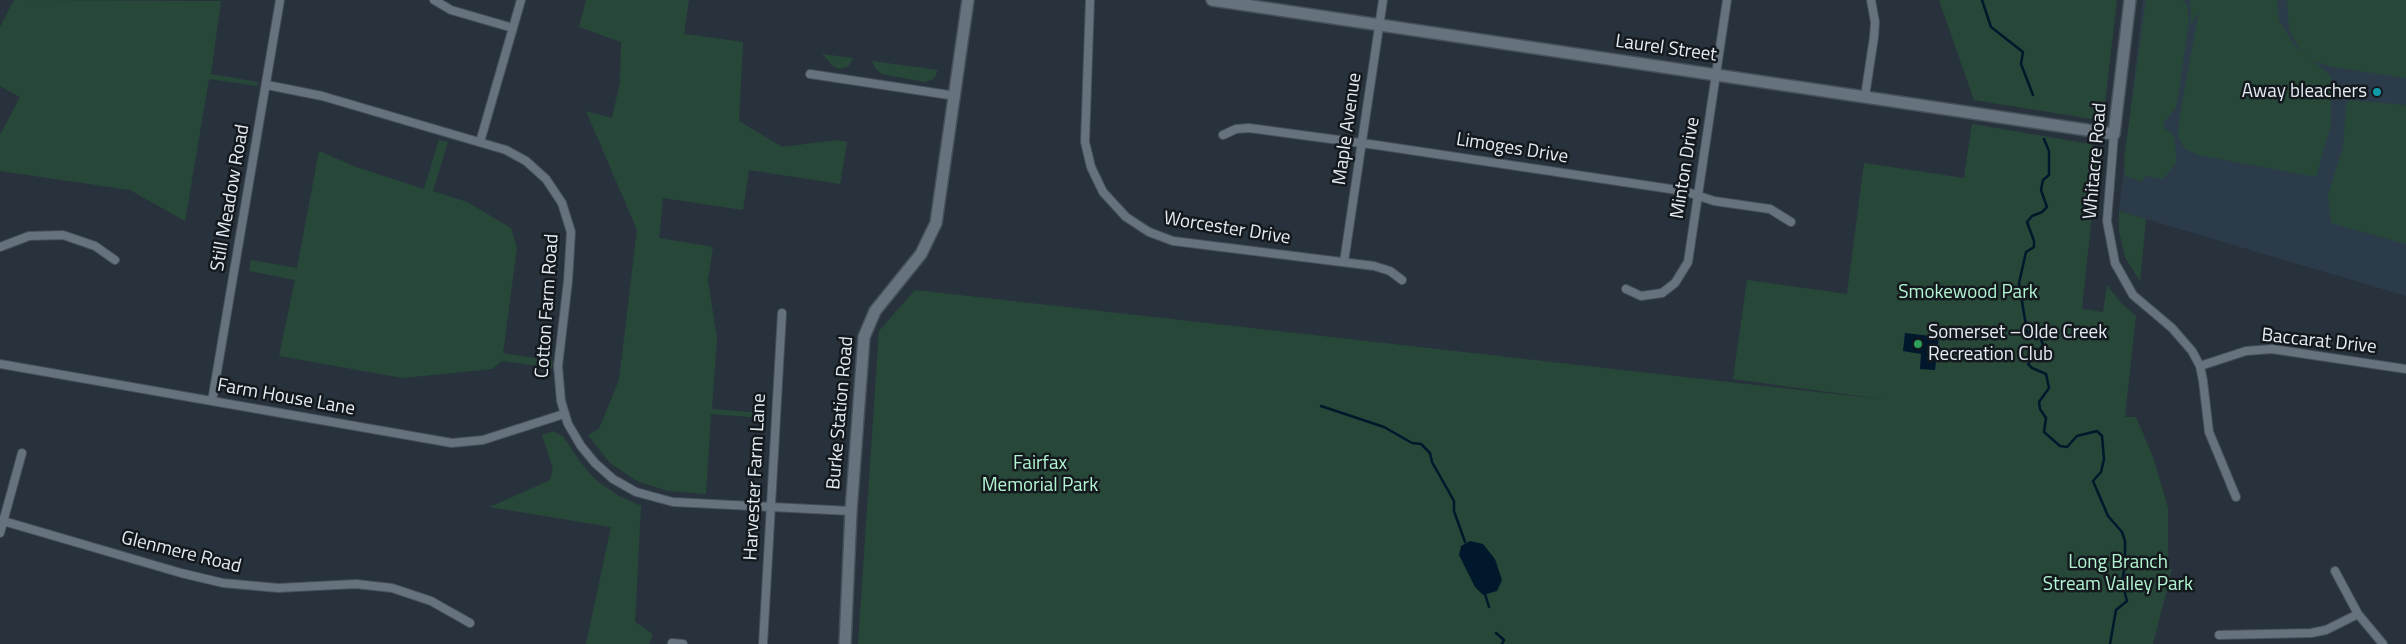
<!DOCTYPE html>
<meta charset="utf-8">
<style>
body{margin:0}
canvas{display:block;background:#27323c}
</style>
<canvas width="2406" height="644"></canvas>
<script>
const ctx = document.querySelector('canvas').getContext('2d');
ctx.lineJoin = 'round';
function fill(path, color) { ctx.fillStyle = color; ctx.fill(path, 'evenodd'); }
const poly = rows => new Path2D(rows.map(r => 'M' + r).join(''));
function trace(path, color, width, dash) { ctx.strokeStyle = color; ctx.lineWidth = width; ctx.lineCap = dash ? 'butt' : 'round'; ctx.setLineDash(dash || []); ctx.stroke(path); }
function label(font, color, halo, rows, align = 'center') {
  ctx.font = font + ' "Titillium Web",sans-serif'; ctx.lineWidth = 5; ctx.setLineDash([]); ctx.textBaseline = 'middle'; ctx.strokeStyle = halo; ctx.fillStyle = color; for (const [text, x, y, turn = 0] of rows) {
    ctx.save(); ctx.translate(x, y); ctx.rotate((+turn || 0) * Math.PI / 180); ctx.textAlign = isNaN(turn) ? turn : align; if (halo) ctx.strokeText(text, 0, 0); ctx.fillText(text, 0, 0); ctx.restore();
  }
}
const built = poly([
 [2143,0,2406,0,2406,296,2119,211]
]);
const green = poly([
 [14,0,221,1,211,74,258,82,257,86,209,79,185,221,130,190,0,171,0,135,20,97,0,86,0,27],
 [586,0,689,0,684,34,743,42,739,121,782,147,837,140,847,142,840,184,749,170,743,210,663,198,659,238,713,247,708,280,717,339,712,409,763,413,763,418,711,414,706,494,668,491,637,481,610,463,588,435,599,429,619,380,637,230,586,111,612,118,620,82,621,42,579,27],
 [1939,0,2117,0,2104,110,2100,117,2092,119,1974,100],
 [2146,0,2182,0,2187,5,2189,22,2176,108,2164,122,2164,128,2174,135,2177,162,2163,179,2145,176,2142,182,2125,176,2124,158],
 [2190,0,2277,0,2279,21,2295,46,2331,76,2331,124,2316,177,2198,155,2184,148,2178,135,2179,120,2199,11,2191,25],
 [2287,0,2406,0,2406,78,2332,67,2313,61,2299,48,2293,38,2289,29],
 [822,54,853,58,849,66,840,69,834,67],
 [872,61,938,70,934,79,925,82,882,74,875,68],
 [2348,100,2406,105,2406,244,2331,223,2328,195,2343,148,2346,106],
 [1972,124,2090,144,2097,149,2098,156,2082,309,2103,312,2107,285,2122,304,2136,316,2125,417,2136,417,2153,457,2168,508,2168,569,2172,569,2153,644,858,644,879,331,915,290,1888,400,1733,379,1747,280,1847,294,1864,163,1964,178],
 [439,140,448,142,433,191,467,202,511,228,517,248,503,353,553,361,552,368,502,361,492,369,403,378,279,356,295,280,249,271,251,260,297,268,319,151,356,167,424,189],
 [2119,211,2146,219,2140,282,2125,257,2119,231],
 [553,431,563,436,580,462,596,480,619,496,641,506,635,622,653,634,649,644,586,644,611,527,490,507,550,480,553,469,542,435]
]);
const water = poly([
 [1905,333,1939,337,1935,370,1920,369,1921,354,1903,351],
 [1470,541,1483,544,1495,559,1502,580,1497,591,1483,595,1475,587,1459,555,1461,546]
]);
const stream = poly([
 [1982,0,1991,27,2023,52,2021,64,2033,95],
 [2044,139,2049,151,2049,175,2043,180,2041,190,2047,207,2042,212,2032,216,2027,222,2034,241,2034,247,2026,252,2019,283,2027,332,2040,336,2043,345,2028,364,2032,368,2046,374,2049,388,2039,402,2040,409,2046,418,2044,432,2060,446,2067,447,2077,436,2097,431,2102,436,2104,459,2101,472,2093,481,2108,516,2122,532,2125,541,2125,564,2122,582,2127,601,2116,610,2110,644],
 [1321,406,1384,427,1412,443,1421,444,1430,453,1432,462,1454,501,1454,511,1465,542],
 [1485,594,1489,607],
 [1496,633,1504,640,1502,644]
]);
const street = poly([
 [434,0,451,10,513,28],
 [1090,0,1085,142,1091,167,1103,192,1126,217,1149,232,1173,241,1374,266,1390,271,1402,280],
 [810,74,956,96],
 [267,85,322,96,506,150,526,161,546,179,562,203,571,232,568,281,558,366,561,401,568,424,581,446,595,463,613,479,636,492,673,502,851,511],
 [1865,96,1874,37,1875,22,1871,0],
 [2114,134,2107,221,2115,263,2133,295,2172,328,2192,351,2200,366,2203,381,2209,432,2236,497],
 [1223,135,1236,129,1249,128,1376,145,1684,191,1714,201,1770,209,1791,222],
 [480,142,521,0],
 [0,247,29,236,63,235,95,246,115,260],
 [1344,262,1383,0],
 [1626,289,1641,296,1662,293,1675,283,1688,262,1727,0],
 [0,364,452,443,483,440,564,414],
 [2200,366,2246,351,2272,349,2406,369],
 [212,401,280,0],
 [0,520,181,573,223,583,278,588,356,584,392,588,431,601,470,623],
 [0,533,22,453],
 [2335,571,2358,614,2383,644],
 [2219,635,2311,633,2326,630,2358,614],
 [672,643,683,644],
 [763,644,782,313]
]);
const secondary = poly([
 [1212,0,2114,134,2130,0],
 [845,644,851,511,864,337,875,311,921,254,936,223,968,0]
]);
const markers = [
 [2377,92,5,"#0f9aa8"],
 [1918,344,5,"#2e9e5b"]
];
const streetNames = [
 ["Laurel Street",1666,49,8],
 ["Maple Avenue",1348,129,-82],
 ["Limoges Drive",1512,149,9],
 ["Whitacre Road",2096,161,-85],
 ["Minton Drive",1686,168,-81],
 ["Still Meadow Road",231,198,-80],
 ["Worcester Drive",1227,229,9],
 ["Cotton Farm Road",548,306,-86],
 ["Baccarat Drive",2319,342,6],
 ["Farm House Lane",286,398,10],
 ["Burke Station Road",841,413,-85],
 ["Harvester Farm Lane",756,477,-87],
 ["Glenmere Road",181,553,14]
];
const poiNames = [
 ["Away bleachers",2367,92],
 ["Somerset –Olde Creek",1928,333,"left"],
 ["Recreation Club",1928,355,"left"]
];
const parkNames = [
 ["Smokewood Park",1968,293],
 ["Fairfax",1040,464],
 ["Memorial Park",1040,486],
 ["Long Branch",2118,563],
 ["Stream Valley Park",2118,585]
];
fill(built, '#2c3b4a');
fill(green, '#274838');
fill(water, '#00172c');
trace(stream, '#00172c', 2.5);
trace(street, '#465059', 10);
trace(secondary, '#465059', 14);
trace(street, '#66727e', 8);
trace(secondary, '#66727e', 11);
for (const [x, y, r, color] of markers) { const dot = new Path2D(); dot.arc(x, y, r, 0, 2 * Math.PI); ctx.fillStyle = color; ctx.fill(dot); trace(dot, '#14191e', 2); }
label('19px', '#e4ebf3', '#14191e', streetNames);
label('19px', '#e4ebf3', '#14191e', poiNames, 'right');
label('19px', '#b3f5d2', '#14191e', parkNames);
</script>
